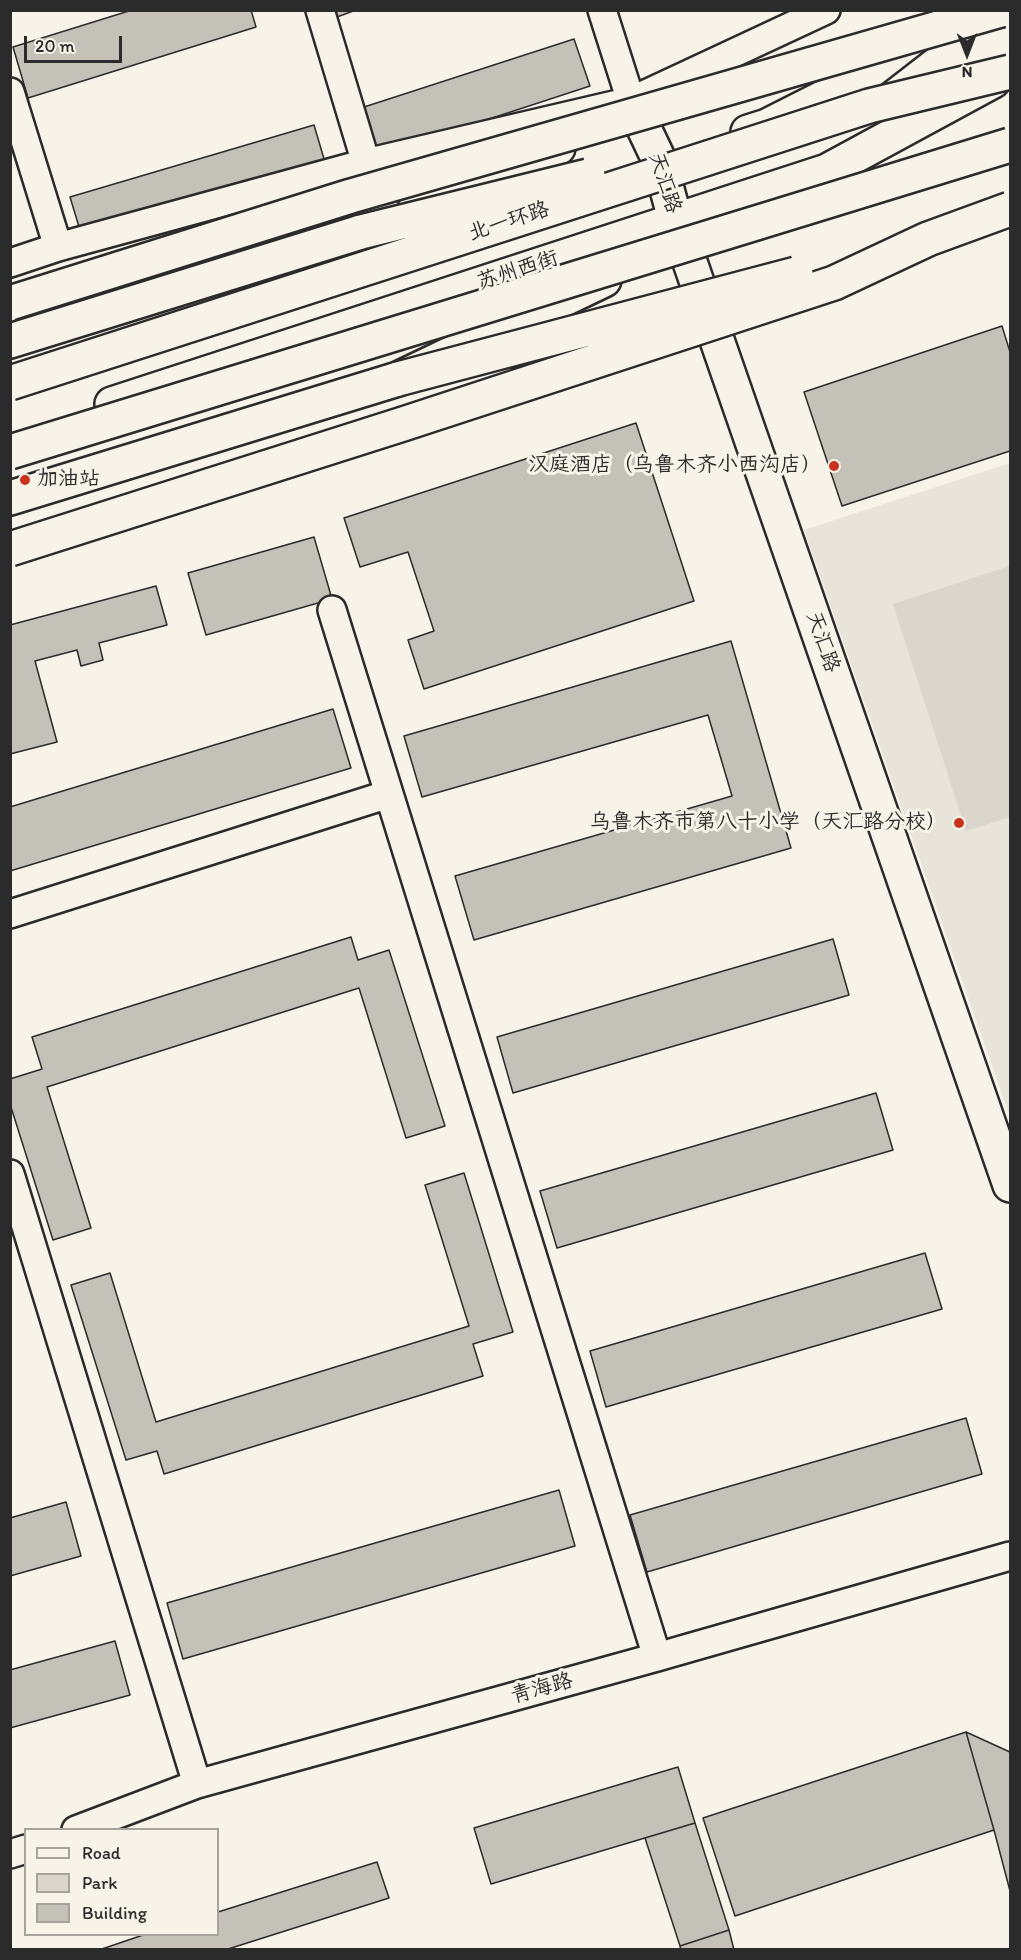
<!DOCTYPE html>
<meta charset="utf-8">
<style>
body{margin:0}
#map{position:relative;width:1021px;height:1960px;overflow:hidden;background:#f7f3e8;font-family:Itim,sans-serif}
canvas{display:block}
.frame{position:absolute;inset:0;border:12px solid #2b2b2b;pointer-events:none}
.legend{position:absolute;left:24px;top:1828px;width:195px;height:108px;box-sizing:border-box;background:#f7f3e8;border:2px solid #a5a39c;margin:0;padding:8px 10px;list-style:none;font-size:18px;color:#2b2b2b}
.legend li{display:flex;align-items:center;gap:12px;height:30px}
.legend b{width:30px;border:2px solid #a5a39c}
.north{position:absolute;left:937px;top:24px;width:60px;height:60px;-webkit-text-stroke:4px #f7f3e8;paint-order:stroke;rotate:180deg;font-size:16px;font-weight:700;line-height:24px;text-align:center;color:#2b2b2b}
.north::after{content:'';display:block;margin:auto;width:21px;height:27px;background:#2b2b2b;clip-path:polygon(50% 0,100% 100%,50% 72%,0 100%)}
.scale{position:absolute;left:24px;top:36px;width:98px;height:27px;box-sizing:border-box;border:3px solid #2b2b2b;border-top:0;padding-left:8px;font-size:18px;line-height:21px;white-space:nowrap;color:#2b2b2b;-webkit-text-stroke:4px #f7f3e8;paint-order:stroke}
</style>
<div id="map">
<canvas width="1021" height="1960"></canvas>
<div class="frame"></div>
<ul class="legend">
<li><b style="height:8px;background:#f7f3e8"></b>Road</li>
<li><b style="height:16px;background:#dad6cc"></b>Park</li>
<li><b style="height:16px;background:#c4c1b9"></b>Building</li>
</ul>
<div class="north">N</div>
<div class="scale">20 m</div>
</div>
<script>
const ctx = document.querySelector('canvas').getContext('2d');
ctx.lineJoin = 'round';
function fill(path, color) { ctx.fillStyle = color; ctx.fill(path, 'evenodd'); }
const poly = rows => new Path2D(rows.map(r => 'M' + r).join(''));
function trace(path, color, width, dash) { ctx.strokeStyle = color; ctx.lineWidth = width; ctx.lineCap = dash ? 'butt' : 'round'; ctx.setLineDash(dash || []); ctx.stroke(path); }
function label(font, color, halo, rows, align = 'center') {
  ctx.font = font + ' Itim,"LXGW WenKai TC",sans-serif'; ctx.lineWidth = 6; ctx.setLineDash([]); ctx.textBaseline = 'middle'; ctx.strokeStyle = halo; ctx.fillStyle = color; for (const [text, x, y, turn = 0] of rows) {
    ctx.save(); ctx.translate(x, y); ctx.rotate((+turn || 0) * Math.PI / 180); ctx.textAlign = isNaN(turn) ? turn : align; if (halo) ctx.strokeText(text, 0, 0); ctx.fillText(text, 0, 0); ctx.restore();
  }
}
const built = poly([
 [1010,463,1010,1117,804,530]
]);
const green = poly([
 [1010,566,1010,817,966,831,893,604]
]);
const building = poly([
 [132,10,251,10,256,27,28,98,13,47,132,10],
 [335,10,356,10,337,17,335,10],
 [574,39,590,86,376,156,361,108,574,39],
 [314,125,327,169,83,240,70,197,314,125],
 [1002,326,1010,352,1010,451,842,506,804,392,1002,326],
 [636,423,694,601,424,689,408,640,434,631,408,552,360,567,344,518,636,423],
 [314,537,332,599,206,635,188,573,314,537],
 [156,586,167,625,99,643,103,660,81,666,77,650,35,661,57,742,10,754,10,625,156,586],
 [731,641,791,848,474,940,455,876,732,796,708,715,422,797,404,736,731,641],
 [333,709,351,768,10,871,10,807,333,709],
 [351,937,358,960,389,950,445,1126,406,1138,359,988,47,1087,91,1228,53,1240,10,1104,10,1079,42,1069,32,1037,351,937],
 [833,939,849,995,513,1093,497,1037,833,939],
 [876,1093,893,1150,557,1248,540,1191,876,1093],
 [464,1173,513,1332,473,1344,483,1376,164,1474,157,1451,126,1460,71,1285,110,1273,156,1422,469,1326,425,1185,464,1173],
 [925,1253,942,1309,606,1407,590,1351,925,1253],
 [966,1418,982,1474,647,1572,630,1515,966,1418],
 [559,1490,575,1546,183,1659,167,1603,559,1490],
 [66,1502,81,1556,10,1576,10,1518,66,1502],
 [115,1641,130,1695,10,1728,10,1670,115,1641],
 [966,1732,994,1830,735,1916,703,1818,966,1732],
 [966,1732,1010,1752,1010,1891,994,1830,966,1732],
 [678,1767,695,1823,491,1884,474,1828,678,1767],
 [695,1823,729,1930,680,1946,645,1838,695,1823],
 [377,1862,389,1898,225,1950,99,1950,146,1934,218,1934,218,1912,377,1862],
 [729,1930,734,1950,681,1950,680,1946,729,1930]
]);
const street = poly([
 [320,10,366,163],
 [602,10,631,101],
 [10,92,58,247],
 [10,263,58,247,366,163,631,101,826,10],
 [332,610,657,1657],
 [10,914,389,794],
 [10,1174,197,1784],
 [76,1830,197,1784,657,1657,1010,1556],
 [10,1854,26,1849]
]);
const secondary = poly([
 [631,101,659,160,675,219,1010,1185],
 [748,132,767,126,860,79,918,34],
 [112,404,827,171,993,81]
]);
const primary = poly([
 [10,341,361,232],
 [10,498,398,379,604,280]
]);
const highway = poly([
 [415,209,558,148]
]);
const primaryBridge = poly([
 [361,232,588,176],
 [10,383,869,106,1010,72],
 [10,452,1010,145]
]);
const highwayBridge = poly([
 [10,303,351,196,1001,10],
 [398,379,796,274],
 [10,549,403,424,834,283,928,239,1010,209]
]);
const markers = [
 [834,466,6,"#c8321e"],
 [25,480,6,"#c8321e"],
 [959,823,6,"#c8321e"]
];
const streetNames = [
 ["天汇路",664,183,72],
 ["北一环路",509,222,-18],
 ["苏州西街",518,271,-18],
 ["天汇路",822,642,71],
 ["青海路",542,1689,-15]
];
const poiNames = [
 ["汉庭酒店（乌鲁木齐小西沟店）",822,466],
 ["加油站",37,480,"left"],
 ["乌鲁木齐市第八十小学（天汇路分校）",947,823]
];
fill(built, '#e8e4da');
fill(green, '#dad6cc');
fill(building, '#c4c1b9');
trace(building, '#2b2b2b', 1.5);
trace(street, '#2b2b2b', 32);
trace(secondary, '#2b2b2b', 38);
trace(primary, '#2b2b2b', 38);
trace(highway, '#2b2b2b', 38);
trace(street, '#f7f3e8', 27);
trace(secondary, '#f7f3e8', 33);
trace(primary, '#f7f3e8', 33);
trace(highway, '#f7f3e8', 33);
trace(primaryBridge, '#2b2b2b', 38, []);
trace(highwayBridge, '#2b2b2b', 38, []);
trace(primaryBridge, '#f7f3e8', 33);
trace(highwayBridge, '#f7f3e8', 33);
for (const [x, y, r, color] of markers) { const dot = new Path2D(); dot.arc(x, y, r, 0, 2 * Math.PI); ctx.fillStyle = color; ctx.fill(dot); trace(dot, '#f7f3e8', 2); }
label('21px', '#2b2b2b', '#f7f3e8', streetNames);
label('21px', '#2b2b2b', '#f7f3e8', poiNames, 'right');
</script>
